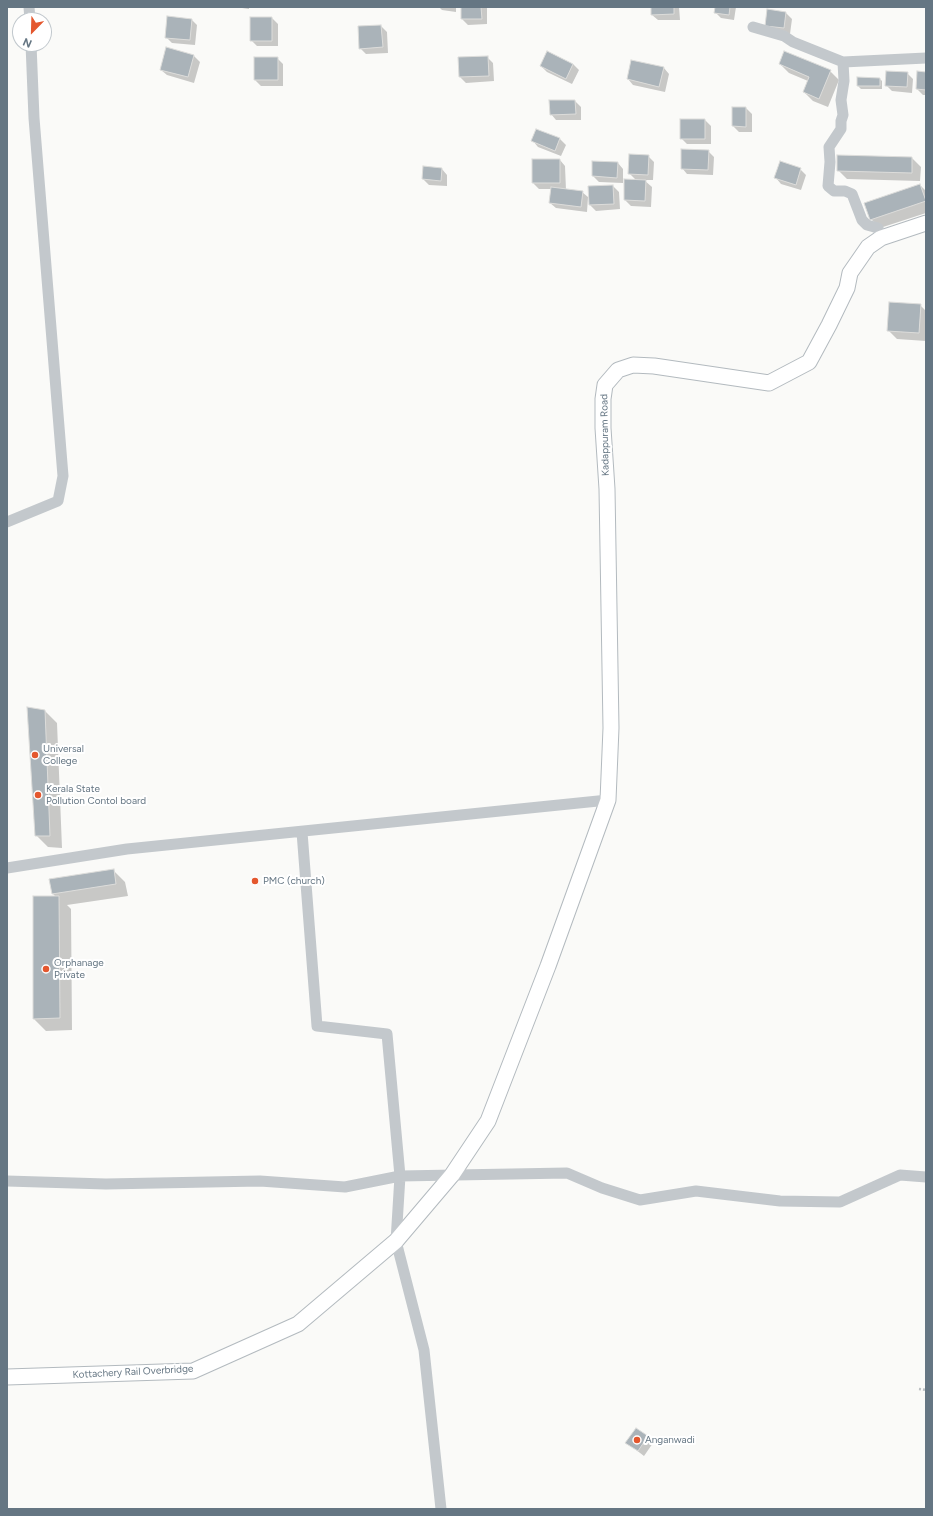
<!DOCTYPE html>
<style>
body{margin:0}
#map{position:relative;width:933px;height:1516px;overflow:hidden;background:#fafaf8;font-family:Figtree,sans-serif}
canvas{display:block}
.frame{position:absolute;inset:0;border:8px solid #657683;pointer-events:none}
.north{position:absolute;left:12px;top:12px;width:40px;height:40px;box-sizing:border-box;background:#fff;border:1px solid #c1c8cd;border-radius:50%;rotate:203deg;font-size:11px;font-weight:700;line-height:16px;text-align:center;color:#657683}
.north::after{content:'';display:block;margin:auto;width:14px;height:18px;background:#e4572e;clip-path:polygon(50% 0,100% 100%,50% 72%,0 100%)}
</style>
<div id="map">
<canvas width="933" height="1516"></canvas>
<div class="frame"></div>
<div class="north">N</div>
</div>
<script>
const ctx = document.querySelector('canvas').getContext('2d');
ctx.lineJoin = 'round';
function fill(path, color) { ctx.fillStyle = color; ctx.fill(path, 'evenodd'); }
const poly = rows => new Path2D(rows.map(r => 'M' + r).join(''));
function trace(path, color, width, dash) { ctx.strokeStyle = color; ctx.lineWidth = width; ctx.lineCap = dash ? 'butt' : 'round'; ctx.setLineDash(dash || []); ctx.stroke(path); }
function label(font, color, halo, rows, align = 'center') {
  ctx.font = font + ' Figtree,sans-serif'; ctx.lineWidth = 4; ctx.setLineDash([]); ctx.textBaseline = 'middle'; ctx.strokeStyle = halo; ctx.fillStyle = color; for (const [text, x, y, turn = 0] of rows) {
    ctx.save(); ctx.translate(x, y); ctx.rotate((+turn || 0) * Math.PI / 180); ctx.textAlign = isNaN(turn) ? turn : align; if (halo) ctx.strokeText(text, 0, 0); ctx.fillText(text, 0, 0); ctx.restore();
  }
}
const shadow = poly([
 [235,7,249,7,249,9],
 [439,7,456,7,456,12,442,10],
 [462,7,487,7,487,24,468,25,462,19],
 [652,7,679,7,680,20,658,20,652,15],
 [716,7,736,7,734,20,721,18,715,12],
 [768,10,786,13,792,19,790,34,772,31],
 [272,18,278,24,278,46,257,46,251,40],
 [191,19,197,25,195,45,172,43,166,37],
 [381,26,387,32,388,53,366,54,360,48,359,27],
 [167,49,194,56,200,62,194,83,167,75,161,70],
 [487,57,493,63,494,81,466,83,460,77],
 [277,58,283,64,283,86,261,86,255,80],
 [632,61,664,68,669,74,665,92,633,85,628,79],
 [573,64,579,70,572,84,547,72,541,66],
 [780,64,830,71,839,80,828,107,813,101,804,92,808,81,789,73],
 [907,73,913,79,912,93,892,91,886,85],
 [926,73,926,95,923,95,917,89],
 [880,79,882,81,882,89,861,89,858,86],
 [575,101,581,107,581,120,556,120,551,114],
 [746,108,752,114,752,132,739,132,733,126],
 [705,120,711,126,711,144,687,144,681,138],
 [537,130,560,139,566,145,561,156,538,147,533,141],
 [708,151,714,157,713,175,687,174,682,168],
 [648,156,654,162,653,180,644,180,652,187,651,207,631,206,625,200,636,180,629,173],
 [912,158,921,167,920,181,847,179,838,170],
 [560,160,565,166,566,190,582,192,588,197,587,212,556,208,550,203,552,189,539,189,533,183],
 [618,163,623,169,623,183,599,182,593,176],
 [442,169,447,175,447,186,429,185,423,179],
 [800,169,806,175,801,190,781,184,776,178],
 [920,185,926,191,926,213,880,228,871,219],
 [613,186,619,192,620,209,596,211,590,205],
 [920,305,926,311,926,341,897,339,888,330],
 [45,711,57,723,62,848,48,847,36,835],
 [113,870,125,882,128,896,67,905,71,909,72,1030,46,1031,34,1019,56,897,53,894],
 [636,1429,653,1443,644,1456,627,1443]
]);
const building = poly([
 [461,7,481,7,482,19,461,19,461,7],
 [651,7,674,7,674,14,651,15,651,7],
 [715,7,730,7,729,15,714,13,715,7],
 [767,9,786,12,784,28,765,26,767,9],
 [167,16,192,19,190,40,165,38,167,16],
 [250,17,272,17,272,41,250,41,250,17],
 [381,25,383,47,359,49,358,26,381,25],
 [166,47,194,55,188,77,160,70,166,47],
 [547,51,573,64,566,79,540,66,547,51],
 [784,51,831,70,819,99,803,92,809,77,779,64,784,51],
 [488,56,489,76,459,77,458,57,488,56],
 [254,57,278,57,278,80,254,80,254,57],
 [631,60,664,67,659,87,627,79,631,60],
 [886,71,908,72,907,87,885,86,886,71],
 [917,71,926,72,926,90,916,89,917,71],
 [857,77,880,78,880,86,857,86,857,77],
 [549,100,575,100,576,114,550,115,549,100],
 [732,107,746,107,746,127,732,126,732,107],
 [680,119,705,119,705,139,680,139,680,119],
 [536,129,560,138,555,151,531,141,536,129],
 [681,149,709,150,708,170,681,169,681,149],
 [629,154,649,155,648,175,628,174,629,154],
 [837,155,912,157,912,173,837,171,837,155],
 [532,159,560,159,560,183,532,183,532,159],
 [592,161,618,162,617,178,592,176,592,161],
 [780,161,801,168,796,185,774,178,780,161],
 [423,166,442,168,441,181,422,179,423,166],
 [624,179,646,180,645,201,624,200,624,179],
 [920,184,926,201,870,220,864,203,920,184],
 [613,185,614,204,589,205,588,186,613,185],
 [551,187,583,191,581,207,549,203,551,187],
 [889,302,921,304,919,333,887,331,889,302],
 [27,707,45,710,50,836,35,836,27,707],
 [114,869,116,884,52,894,49,879,114,869],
 [33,896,59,896,60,1018,33,1019,33,896],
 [636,1428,648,1436,638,1451,625,1443,636,1428]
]);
const path = poly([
 [919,1389,926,1390]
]);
const minor = poly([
 [29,7,30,20],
 [753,27,784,36,793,42,843,62,844,81,841,100,843,115,841,121,841,129,829,147,830,162,828,186,834,191,845,191,852,194,862,220,867,225,878,228,881,238],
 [843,62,926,58],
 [7,522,58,501,63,476,34,118,31,44],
 [302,832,317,1026,387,1034,400,1176,396,1241,424,1350,441,1509],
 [7,868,127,849,608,800],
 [7,1181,106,1184,260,1181,345,1187,400,1176,567,1173,602,1188,640,1200,696,1191,780,1201,840,1202,900,1175,926,1177]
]);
const secondary = poly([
 [7,1377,193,1371,298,1324,396,1241,452,1175,488,1121,548,966,608,800,611,728,607,489,603,428,603,399,605,385,618,370,633,365,654,366,769,383,809,362,829,325,847,288,850,273,868,247,881,238,926,223]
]);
const markers = [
 [35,755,4,"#e4572e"],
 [38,795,4,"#e4572e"],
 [255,881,4,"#e4572e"],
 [46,969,4,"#e4572e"],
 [637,1440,4,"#e4572e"]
];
const streetNames = [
 ["Kadappuram Road",605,435,-91],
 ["Kottachery Rail Overbridge",133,1372,-3]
];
const poiNames = [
 ["Universal",43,749],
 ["College",43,761],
 ["Kerala State",46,789],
 ["Pollution Contol board",46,801],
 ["PMC (church)",263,881],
 ["Orphanage",54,963],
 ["Private",54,975],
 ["Anganwadi",645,1440]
];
fill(shadow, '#0003');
fill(building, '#aab3b9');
trace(building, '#dcdcda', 1);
trace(secondary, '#b3babf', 17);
trace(path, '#bbbfc2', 2.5, [2, 2]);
trace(minor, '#c3c8cc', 11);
trace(secondary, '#fff', 15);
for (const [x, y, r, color] of markers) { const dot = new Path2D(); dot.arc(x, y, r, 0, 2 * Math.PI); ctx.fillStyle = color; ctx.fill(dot); trace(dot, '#fff', 1.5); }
label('10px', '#657683', '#fff', streetNames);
label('10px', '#657683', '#fff', poiNames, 'left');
</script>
